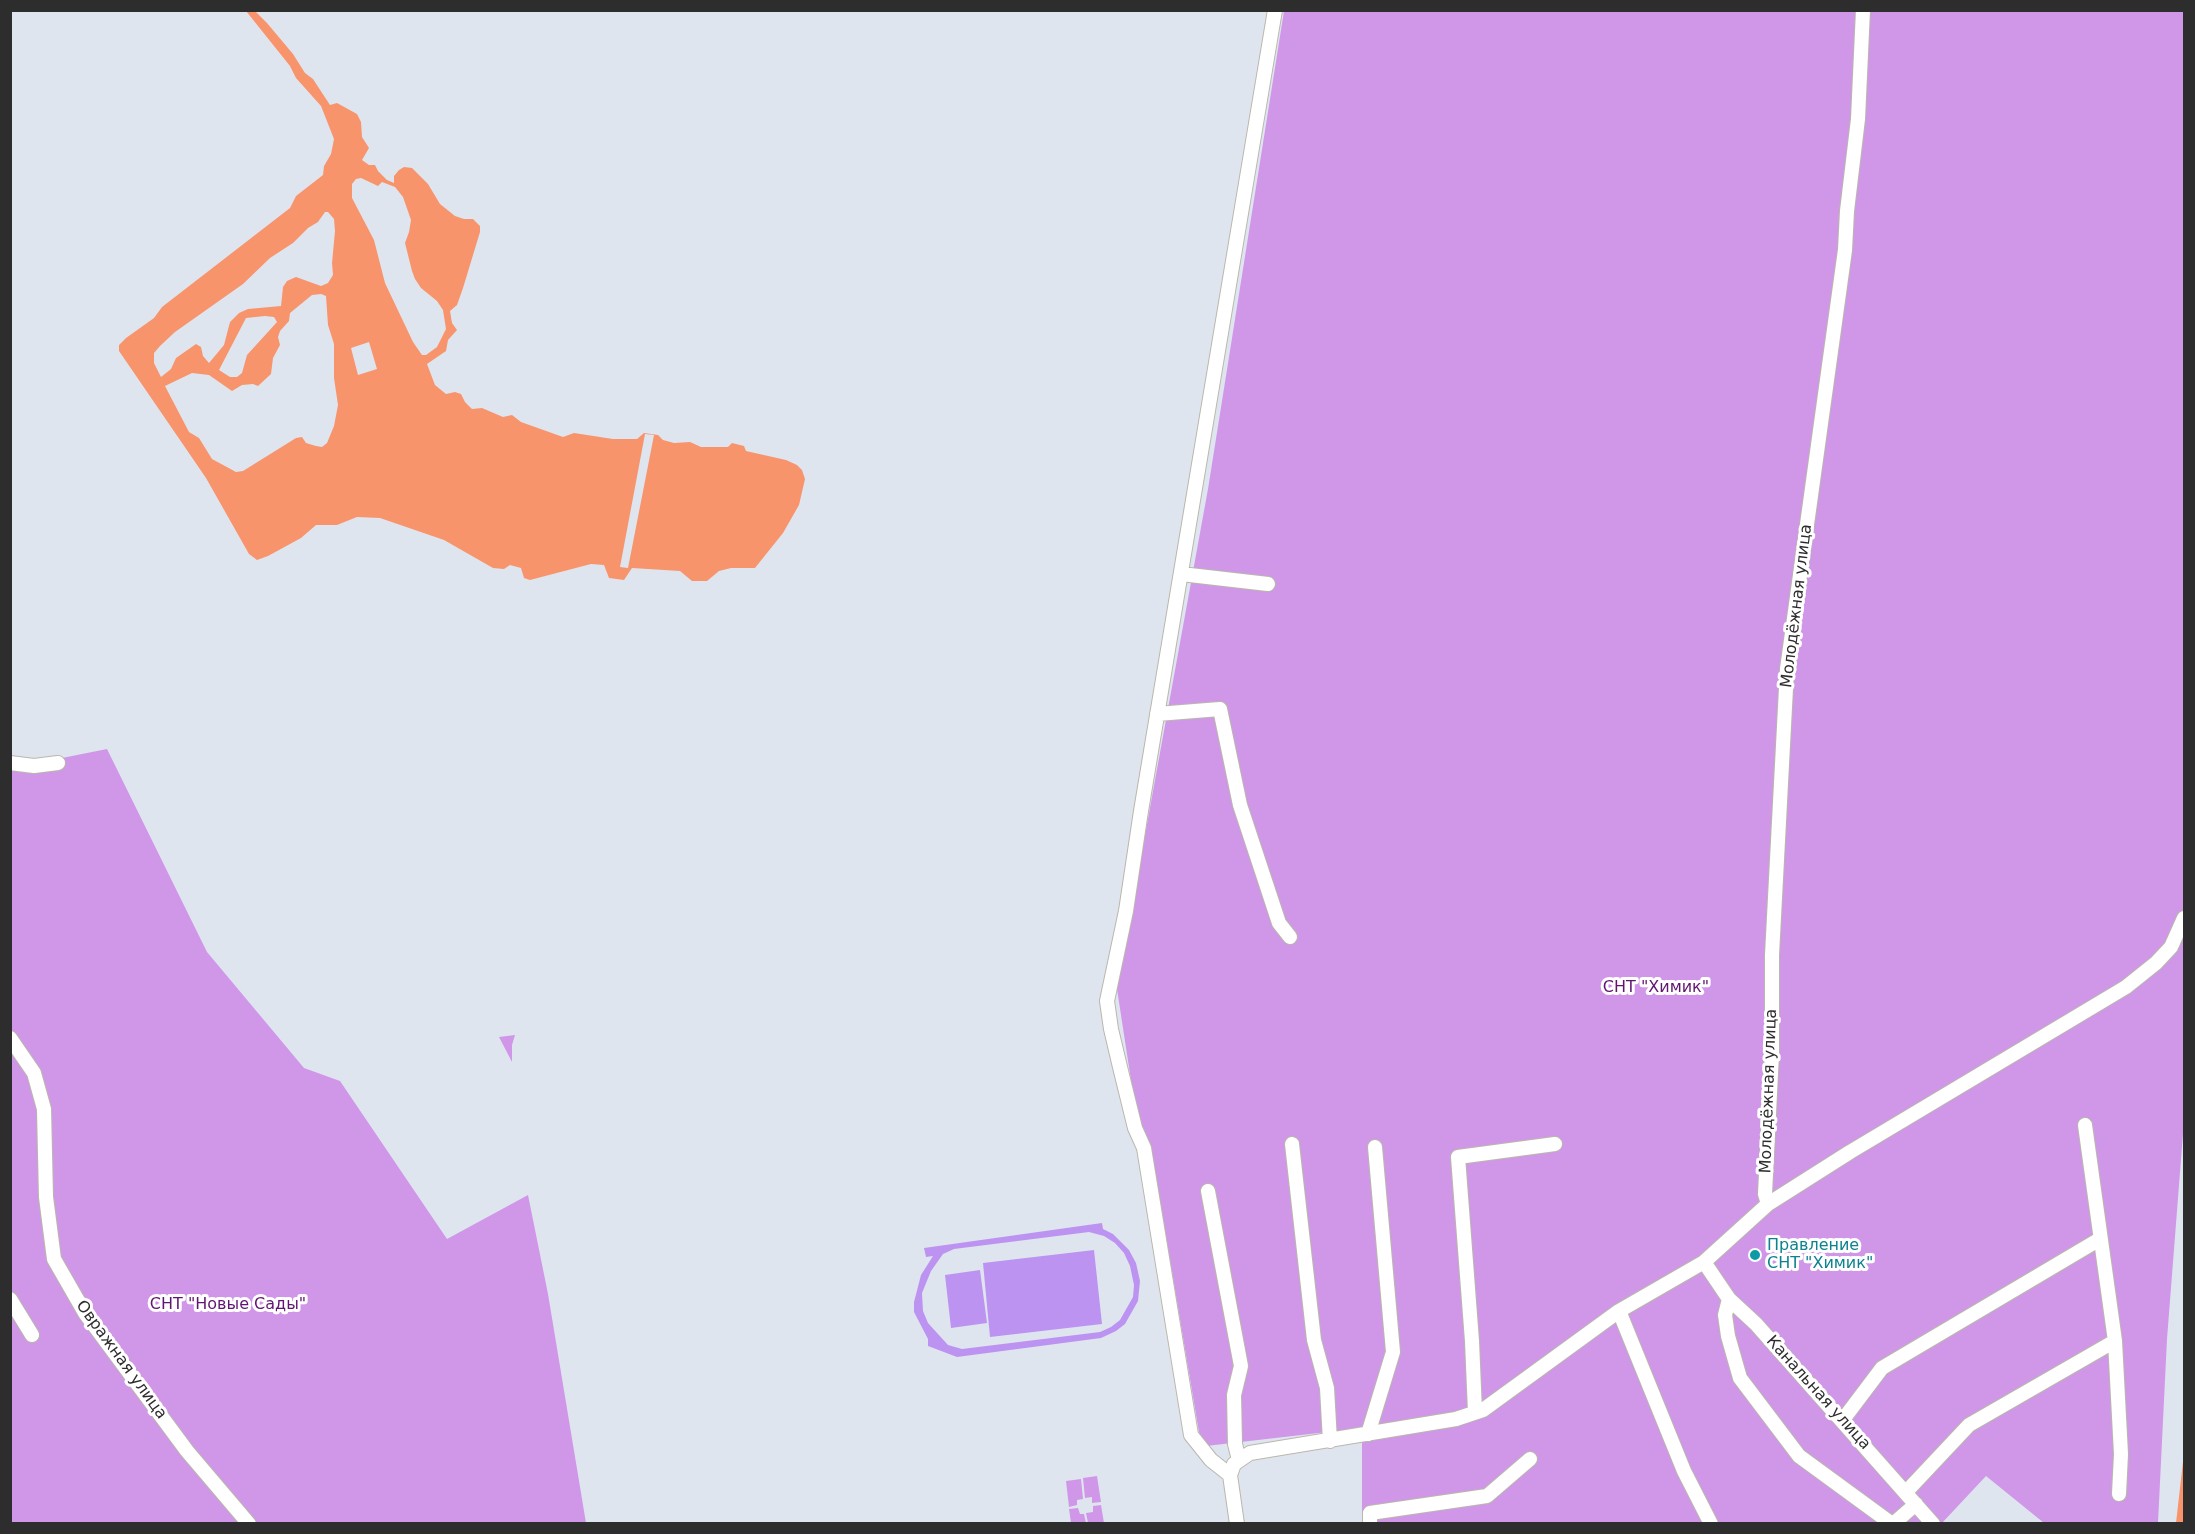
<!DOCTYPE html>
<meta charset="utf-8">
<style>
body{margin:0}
#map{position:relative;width:2195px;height:1534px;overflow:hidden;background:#dfe5ef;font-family:"DejaVu Sans",sans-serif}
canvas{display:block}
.frame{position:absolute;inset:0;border:12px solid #2d2d2d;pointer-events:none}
</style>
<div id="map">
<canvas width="2195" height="1534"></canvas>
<div class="frame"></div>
</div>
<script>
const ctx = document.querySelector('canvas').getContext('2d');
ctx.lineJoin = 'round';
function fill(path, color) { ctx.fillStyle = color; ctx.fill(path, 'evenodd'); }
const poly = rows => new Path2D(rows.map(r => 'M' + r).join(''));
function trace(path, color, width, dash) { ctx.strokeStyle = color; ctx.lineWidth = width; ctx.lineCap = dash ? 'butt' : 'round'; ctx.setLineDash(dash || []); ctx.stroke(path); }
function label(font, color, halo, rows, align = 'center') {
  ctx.font = font + ' "DejaVu Sans",sans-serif'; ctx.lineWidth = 6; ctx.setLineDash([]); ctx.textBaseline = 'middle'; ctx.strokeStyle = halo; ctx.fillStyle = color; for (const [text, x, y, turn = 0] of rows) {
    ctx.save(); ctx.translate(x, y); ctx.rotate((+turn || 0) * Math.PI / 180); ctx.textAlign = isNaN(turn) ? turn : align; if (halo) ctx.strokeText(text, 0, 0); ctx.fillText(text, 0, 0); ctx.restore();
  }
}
const green = poly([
 [1284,11,2184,11,2184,1121,2167,1339,2158,1523,2044,1523,1986,1476,1942,1523,1362,1523,1362,1428,1206,1446,1199,1432,1154,1165,1136,1113,1117,989,1208,489],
 [107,749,207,952,304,1068,340,1081,447,1239,528,1195,548,1294,586,1523,11,1524,11,766,17,767],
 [515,1035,512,1045,512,1062,499,1037],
 [1097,1476,1101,1502,1092,1503,1092,1497,1085,1498,1083,1478],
 [1081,1479,1083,1499,1077,1500,1077,1505,1069,1507,1066,1481],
 [1101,1505,1104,1523,1088,1523,1086,1513,1093,1512,1093,1506],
 [1078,1508,1080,1514,1084,1514,1086,1523,1071,1523,1069,1509]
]);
const pitch = poly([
 [1102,1223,1103,1229,1113,1234,1129,1250,1136,1263,1140,1281,1138,1301,1125,1324,1116,1331,1101,1338,957,1357,928,1346,928,1339,914,1312,914,1302,921,1275,933,1256,926,1257,924,1248],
 [1089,1232,1104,1236,1115,1243,1124,1253,1130,1266,1134,1285,1133,1297,1120,1320,1111,1327,1100,1332,962,1349,948,1345,928,1323,923,1311,922,1293,931,1271,943,1254,954,1249],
 [1094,1250,1102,1324,990,1337,983,1263],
 [980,1270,987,1323,951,1328,945,1275]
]);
const water = poly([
 [246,11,255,11,267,23,293,54,305,73,313,79,330,105,337,103,357,114,361,122,362,137,369,148,362,160,369,165,375,165,378,171,387,180,394,183,394,176,399,170,404,167,412,168,428,184,440,204,455,216,464,219,473,219,480,226,480,232,463,288,457,305,450,311,452,323,457,330,448,340,446,351,427,364,435,385,446,394,455,392,461,394,465,402,472,409,482,408,503,417,512,415,521,422,563,437,574,433,613,439,637,439,644,433,658,435,663,440,674,443,690,442,701,447,728,447,732,443,744,446,746,451,786,460,797,465,802,470,805,479,799,505,783,533,755,568,731,568,719,571,707,581,692,581,680,571,632,568,624,580,609,578,604,565,591,564,530,580,524,578,521,568,510,565,504,569,493,568,444,540,380,518,357,517,337,525,316,525,301,538,268,556,257,560,249,554,206,478,119,351,119,345,126,338,154,318,162,307,290,208,296,196,323,175,324,166,331,154,334,139,321,106,296,78,290,66],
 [361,178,378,186,382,182,395,187,403,197,411,220,409,232,405,243,412,271,415,279,421,288,437,301,443,310,446,329,437,347,426,355,422,355,413,342,385,283,374,240,352,198,352,184,356,179],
 [325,212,328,212,334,219,335,231,332,263,333,275,328,283,321,286,296,277,287,281,283,287,281,306,248,309,239,313,230,322,224,345,209,363,203,356,201,347,196,344,176,358,171,369,161,377,154,363,154,353,160,346,175,332,243,284,270,258,293,243,308,228,318,222],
 [321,294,326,296,328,325,334,344,334,378,338,405,334,426,327,443,322,447,316,446,306,443,302,437,296,438,243,471,236,472,212,459,199,438,189,432,165,386,192,373,209,375,232,391,242,385,253,384,258,386,271,374,273,358,280,345,278,337,280,331,289,321,290,313,312,295],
 [265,316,274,317,277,322,247,355,242,373,237,377,230,377,219,370,246,318],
 [2184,1453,2184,1523,2176,1523]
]);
const pier = poly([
 [369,342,377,369,358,375,351,348],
 [645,434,654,435,628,568,620,567]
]);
const minor = poly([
 [1181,574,1268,584],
 [1157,714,1220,709,1240,805,1279,923,1290,937],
 [10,763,34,766,58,763],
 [10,1038,34,1073,44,1109,46,1197,54,1259,85,1313,187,1451,249,1524],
 [2085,1125,2115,1341,2121,1454,2119,1494],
 [1292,1144,1314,1340,1327,1388,1330,1441],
 [1208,1191,1241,1366,1234,1395,1235,1444,1239,1460],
 [1768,1204,1765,1194,1772,1053,1772,955,1787,669,1845,250,1847,211,1858,119,1863,10],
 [1704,1262,1729,1299,1756,1324,1933,1524],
 [10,1299,32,1335],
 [1729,1299,1725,1315,1728,1336,1740,1378,1799,1456,1892,1524],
 [1619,1311,1684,1471,1711,1524],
 [1475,1412,1472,1341,1458,1157,1555,1144],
 [1842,1421,1882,1368,2100,1239],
 [1368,1434,1393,1352,1375,1147],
 [1230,1475,1211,1460,1191,1435,1144,1148,1135,1128,1120,1067,1111,1029,1107,1001,1126,911,1141,811,1275,10],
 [1906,1492,1969,1425,2115,1341],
 [1237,1524,1230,1475,1234,1464,1250,1453,1456,1419,1483,1410,1619,1311,1704,1262,1768,1204,1850,1152,2126,987,2156,963,2171,947,2184,918],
 [1370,1524,1370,1513,1487,1496,1530,1459],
 [1893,1524,1916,1504]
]);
const markers = [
 [1755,1255,6,"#0f9aa8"]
];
const streetNames = [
 ["Молодёжная улица",1797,606,-83],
 ["Молодёжная улица",1769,1091,-88],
 ["Овражная улица",121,1360,54],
 ["Канальная улица",1818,1393,48]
];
const parkNames = [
 ["СНТ \"Химик\"",1656,988],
 ["СНТ \"Новые Сады\"",228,1305]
];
const cultureNames = [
 ["Правление",1767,1246],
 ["СНТ \"Химик\"",1767,1264]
];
fill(green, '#d097e9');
fill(pitch, '#bd93f1');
fill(water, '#f8946b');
fill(pier, '#dfe5ef');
trace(minor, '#bab7ac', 16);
trace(minor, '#fff', 14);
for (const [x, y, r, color] of markers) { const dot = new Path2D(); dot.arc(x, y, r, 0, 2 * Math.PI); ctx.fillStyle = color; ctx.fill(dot); trace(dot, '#fff', 2); }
label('16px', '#2d2d2d', '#fff', streetNames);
label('16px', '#611572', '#fff', parkNames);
label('16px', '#0d838f', '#fff', cultureNames, 'left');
</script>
